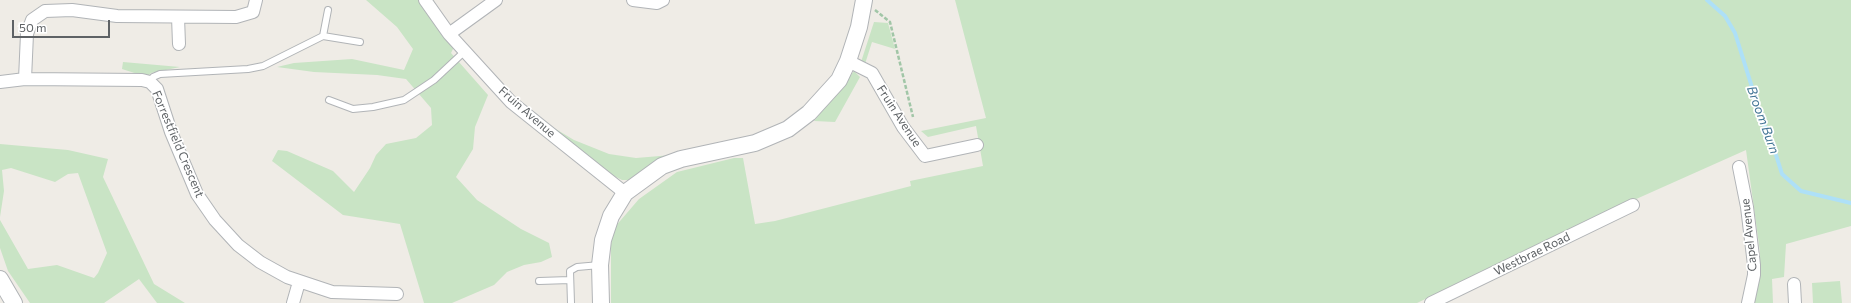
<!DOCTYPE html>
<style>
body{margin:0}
#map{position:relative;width:1851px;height:303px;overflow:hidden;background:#efece6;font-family:Commissioner,sans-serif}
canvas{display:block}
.scale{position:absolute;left:12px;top:20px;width:98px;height:18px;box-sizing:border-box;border:2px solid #5e6265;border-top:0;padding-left:5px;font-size:12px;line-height:14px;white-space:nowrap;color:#5e6265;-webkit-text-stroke:3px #fff;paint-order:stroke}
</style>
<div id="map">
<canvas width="1851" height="303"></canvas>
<div class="scale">50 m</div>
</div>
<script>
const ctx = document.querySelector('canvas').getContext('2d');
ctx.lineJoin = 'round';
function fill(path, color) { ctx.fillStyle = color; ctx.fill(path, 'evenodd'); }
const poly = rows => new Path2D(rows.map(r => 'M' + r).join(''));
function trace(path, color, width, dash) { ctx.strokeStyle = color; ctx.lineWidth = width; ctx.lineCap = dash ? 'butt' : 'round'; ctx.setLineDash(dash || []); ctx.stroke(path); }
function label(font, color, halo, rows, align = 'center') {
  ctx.font = font + ' Commissioner,sans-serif'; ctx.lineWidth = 3.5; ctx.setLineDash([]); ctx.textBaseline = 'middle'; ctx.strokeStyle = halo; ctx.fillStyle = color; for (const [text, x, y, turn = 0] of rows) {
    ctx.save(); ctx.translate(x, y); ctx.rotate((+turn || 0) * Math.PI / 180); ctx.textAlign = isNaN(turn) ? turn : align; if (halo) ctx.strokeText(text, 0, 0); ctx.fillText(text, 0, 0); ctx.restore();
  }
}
const green = poly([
 [366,0,419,0,454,47,451,53,488,95,475,127,473,149,456,177,477,200,521,229,549,243,552,257,541,262,524,265,507,272,494,285,452,303,424,303,400,224,343,215,272,161,278,150,287,151,333,171,354,192,370,168,376,155,386,144,416,138,432,125,431,108,406,79,377,75,314,72,277,67,294,63,352,59,404,70,413,49,397,27],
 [955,0,1851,0,1851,226,1786,244,1784,277,1772,279,1773,303,1753,303,1758,287,1760,252,1746,150,1625,204,1417,303,611,303,611,245,614,228,639,199,677,172,734,158,743,158,755,224,775,221,911,186,910,181,983,166,976,126,928,137,921,131,986,118],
 [874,22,888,23,895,49,872,42,865,64,861,62],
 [123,62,180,67,151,73,147,77,122,69],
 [854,71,860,77,835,122,814,121],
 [549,125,574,140,609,154,636,158,672,155,632,180,622,180,610,174],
 [0,144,68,150,108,159,103,177,154,284,185,303,157,303,139,279,104,303,30,303,8,271,0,248,0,220,28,269,57,265,94,278,98,273,107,253,78,173,68,174,55,182,11,168,2,170,4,191,0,217],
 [1840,281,1842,303,1813,303,1812,283]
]);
const stream = poly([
 [1707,0,1725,16,1735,33,1751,84,1757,112,1770,136,1782,174,1801,191,1851,203]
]);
const path = poly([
 [875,10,890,22,913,117]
]);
const service = poly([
 [328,10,323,36,360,42],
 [150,82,153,77,160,74,248,69,263,66,323,36],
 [329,100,353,109,373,107,404,100,434,80,465,51],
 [539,281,570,280],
 [571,303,570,271,577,267,600,265]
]);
const minor = poly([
 [425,0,449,34,511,102,625,193],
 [633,0,657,3,663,0],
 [178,17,179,44],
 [449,34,496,0],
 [848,61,872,73,903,127,925,156,977,145],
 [25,79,27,34,32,20,45,11,72,10,117,16,236,17,253,12,256,0],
 [0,82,25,79,142,80,150,82,157,89,171,132,197,194,215,220,238,245,260,262,287,277,332,292,397,294],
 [1739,167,1747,207,1754,265,1754,275,1748,303],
 [1794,284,1795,303],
 [293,303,299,282],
 [1431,303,1633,205]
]);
const tertiary = poly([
 [0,279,14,303],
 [601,303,600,265,603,240,611,216,625,193,662,166,681,159,755,143,788,129,809,113,839,80,848,61,859,27,864,0]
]);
const streetNames = [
 ["Fruin Avenue",527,112,41],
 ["Fruin Avenue",899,116,57],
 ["Forrestfield Crescent",178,144,67],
 ["Capel Avenue",1749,235,-96],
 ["Westbrae Road",1532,254,-26]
];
const waterNames = [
 ["Broom Burn",1763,120,70]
];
fill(green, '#c9e4c5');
trace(stream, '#aee0f7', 4);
trace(service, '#b1b4b7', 8);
trace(minor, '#b1b4b7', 14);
trace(tertiary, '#b1b4b7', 18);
trace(path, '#a1c6a7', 2.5, [4, 2]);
trace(service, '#fff', 6);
trace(minor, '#fff', 12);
trace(tertiary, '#fff', 16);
label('12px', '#5e6265', '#fff', streetNames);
label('italic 13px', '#457797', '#fff', waterNames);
</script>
